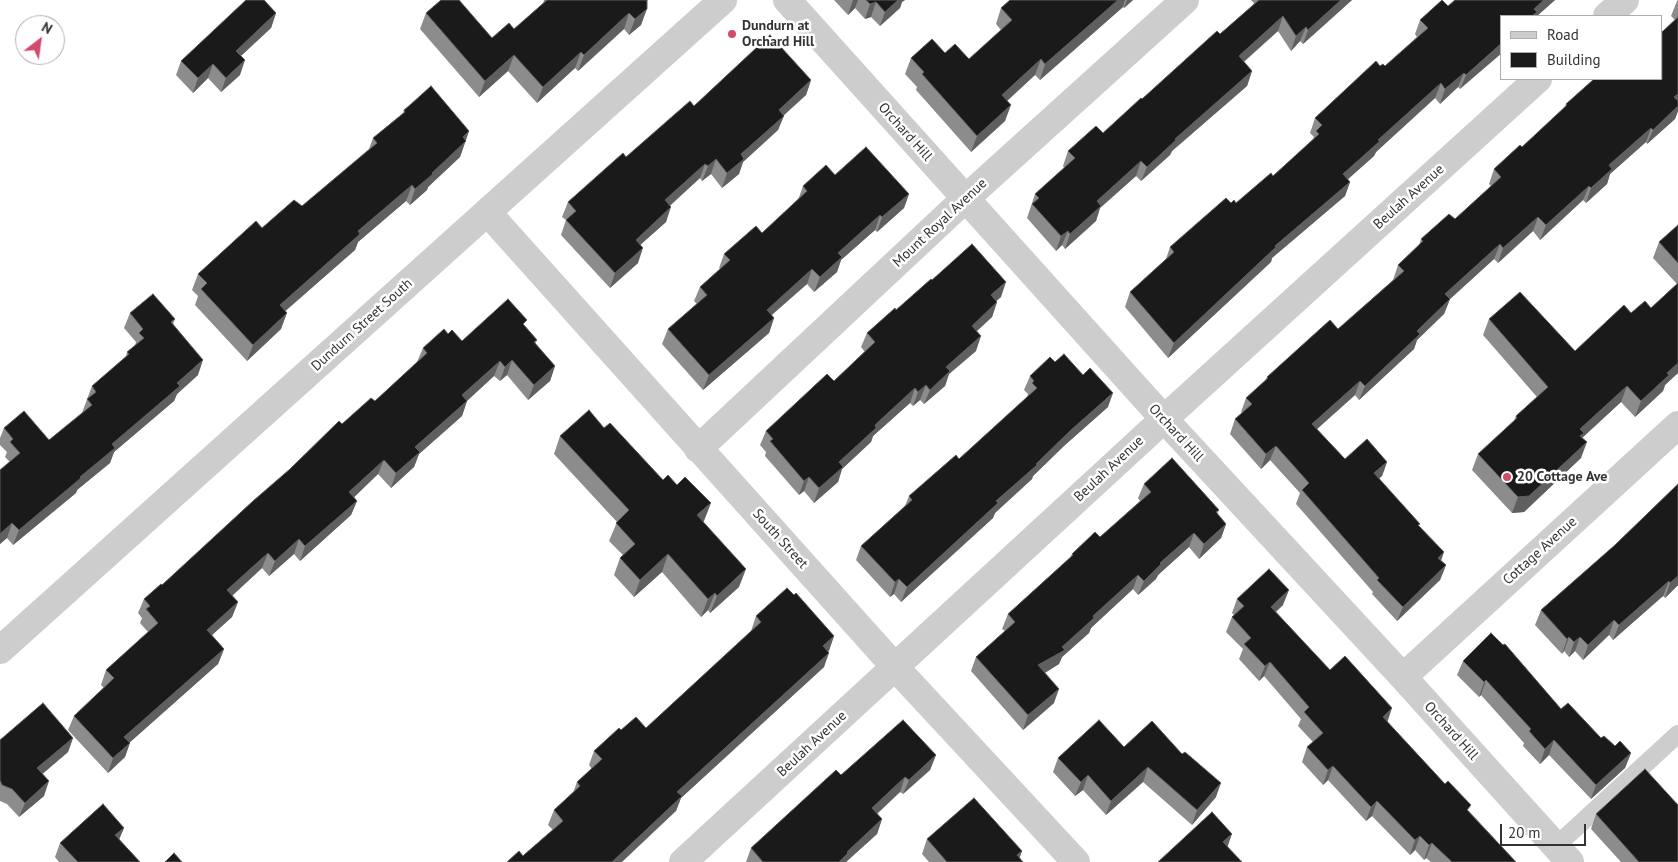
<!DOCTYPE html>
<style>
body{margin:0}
#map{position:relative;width:1678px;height:862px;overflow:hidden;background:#fff;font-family:"PT Sans",sans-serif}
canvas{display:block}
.legend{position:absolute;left:1500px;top:15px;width:162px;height:65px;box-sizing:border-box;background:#fff;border:1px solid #adadad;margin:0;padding:6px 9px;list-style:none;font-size:15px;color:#333}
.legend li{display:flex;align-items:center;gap:10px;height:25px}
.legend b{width:25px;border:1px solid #adadad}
.north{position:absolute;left:15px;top:15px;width:50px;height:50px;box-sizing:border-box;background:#fff;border:1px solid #adadad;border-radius:50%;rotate:30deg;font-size:14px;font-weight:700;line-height:20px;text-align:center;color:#333}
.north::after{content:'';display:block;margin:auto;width:18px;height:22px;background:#d34b6b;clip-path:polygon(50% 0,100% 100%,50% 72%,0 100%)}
.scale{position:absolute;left:1500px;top:824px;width:86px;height:22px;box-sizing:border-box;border:2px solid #333;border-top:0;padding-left:6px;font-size:15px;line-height:18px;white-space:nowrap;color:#333;-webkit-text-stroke:4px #fff;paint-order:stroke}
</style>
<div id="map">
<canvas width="1678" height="862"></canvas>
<ul class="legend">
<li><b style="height:6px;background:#cdcdcd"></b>Road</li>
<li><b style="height:14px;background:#1a1a1a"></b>Building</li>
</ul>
<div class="north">N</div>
<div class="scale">20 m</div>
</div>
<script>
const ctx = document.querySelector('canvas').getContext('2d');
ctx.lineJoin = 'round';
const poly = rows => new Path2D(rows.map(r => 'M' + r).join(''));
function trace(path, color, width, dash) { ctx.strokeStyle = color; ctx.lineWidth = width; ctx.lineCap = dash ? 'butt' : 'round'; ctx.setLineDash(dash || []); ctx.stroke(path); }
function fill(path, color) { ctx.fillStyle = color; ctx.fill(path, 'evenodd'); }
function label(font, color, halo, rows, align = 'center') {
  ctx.font = font + ' "PT Sans",sans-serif'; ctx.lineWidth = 5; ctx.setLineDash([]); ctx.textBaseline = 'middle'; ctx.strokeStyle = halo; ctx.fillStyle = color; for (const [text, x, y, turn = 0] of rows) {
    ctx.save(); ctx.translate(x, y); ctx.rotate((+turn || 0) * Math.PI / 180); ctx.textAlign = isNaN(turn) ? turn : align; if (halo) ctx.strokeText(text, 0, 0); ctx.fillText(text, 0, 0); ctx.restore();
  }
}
const service = poly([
 [1556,846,1678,734]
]);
const minor = poly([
 [787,0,1164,419,1403,677,1570,862],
 [1607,16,1625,0],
 [488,213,895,667,1076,862],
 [698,449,965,199,1185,0],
 [0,650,723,0],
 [1403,677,1678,425],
 [683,862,1164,419,1538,79]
]);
const wall = poly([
 [544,0,648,0,647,1,641,25,629,35,624,29,578,71,575,68,537,103,508,71,479,97,420,29,426,13,492,38,514,29,543,4],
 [834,0,905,0,902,2,900,8,880,26,871,17,865,19,855,8,848,15],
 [1010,0,1133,0,1124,8,1123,7,1040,80,1035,75,1007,101,1005,121,971,152,916,90,917,87,905,74,911,58,945,53,969,59,1001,30,996,24,1001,8],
 [1251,0,1352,0,1303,44,1300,41,1291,51,1278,31,1244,62,1252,71,1247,86,1172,151,1170,155,1141,181,1136,176,1100,208,1096,221,1065,249,1062,245,1056,251,1027,218,1035,194,1064,168,1063,166,1068,151,1103,133,1220,34,1253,5,1254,3],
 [1555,0,1537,16,1502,16,1460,89,1458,87,1440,104,1435,98,1376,152,1374,156,1348,179,1350,182,1345,196,1272,258,1271,262,1168,358,1125,307,1130,292,1166,259,1170,247,1231,203,1236,203,1273,176,1313,140,1314,137,1310,133,1315,118,1380,66,1385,66,1417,37,1415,34,1420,20,1448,6],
 [1678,0,1678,111,1675,119,1647,144,1646,142,1610,174,1607,184,1586,203,1583,200,1540,240,1533,231,1498,263,1494,259,1450,299,1444,314,1417,340,1414,349,1359,400,1355,395,1317,429,1345,459,1387,462,1382,476,1379,478,1419,526,1441,561,1446,565,1440,580,1397,621,1372,594,1373,592,1296,504,1300,493,1270,460,1261,469,1230,434,1235,419,1242,413,1241,412,1246,398,1265,381,1267,377,1338,329,1393,280,1398,265,1419,246,1421,239,1455,219,1491,186,1489,184,1494,169,1522,147,1564,108,1566,104,1662,79,1675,20,1671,16,1677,1],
 [276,13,271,28,241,56,240,75,221,92,208,78,193,93,176,75,181,61],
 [811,80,806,95,784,115,778,130,743,162,739,174,722,188,711,174,702,181,700,178,670,206,666,222,640,245,638,263,610,288,561,235,566,220,562,217,568,202,694,106],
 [404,110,469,131,460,157,428,187,427,190,410,205,406,201,358,242,355,250,285,311,281,329,247,361,195,305,198,296,192,290,198,274,302,206,369,149,373,138,403,113],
 [835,175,909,194,904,208,877,232,875,230,841,260,837,272,814,292,807,284,772,315,774,318,769,333,703,390,662,344,668,329,697,304,694,301,700,287,720,269,719,268,724,254,762,233,798,200,803,186],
 [1678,225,1678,373,1665,385,1663,391,1635,417,1621,402,1582,438,1581,458,1524,512,1512,513,1472,470,1478,454,1514,421,1516,416,1537,397,1483,335,1489,319,1575,351,1631,313,1651,308,1677,284,1653,258,1659,242],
 [932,280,1001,297,996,301,997,302,992,317,977,331,976,351,949,374,945,386,924,404,920,400,913,406,910,403,873,436,871,442,842,469,838,482,814,503,804,491,799,495,765,456,766,452,760,445,766,431,834,381,865,352,861,347,867,333,896,310],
 [130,313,175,319,173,324,198,375,177,394,174,401,114,452,110,463,77,490,76,493,13,545,7,538,0,544,0,470,10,462,5,457,7,452,0,445,0,438,4,428,49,440,82,413,92,386,126,357,127,352,135,346,136,342,124,328],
 [525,326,537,340,535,344,555,366,550,381,528,400,507,375,500,381,494,376,467,401,462,416,419,454,414,467,391,488,378,474,354,497,357,501,351,515,300,561,294,554,269,576,262,568,232,596,238,602,232,617,212,635,224,649,218,664,130,742,125,757,108,773,68,730,74,716,104,688,101,685,106,670,148,632,140,623,142,618,138,613,144,599,162,585,342,424,375,401,417,362,423,348,448,334,462,341],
 [1055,362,1108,407,1065,445,1033,476,1032,479,995,513,993,518,901,602,894,594,890,597,856,560,861,546,905,506,909,496,959,459,1027,397,1028,394,1024,390,1030,376],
 [604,428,663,480,704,521,703,522,739,587,710,613,708,610,701,617,662,572,634,597,614,575,620,558,623,555,609,541,617,522,554,454,560,436],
 [1144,484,1219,510,1217,514,1226,524,1221,538,1199,559,1189,547,1158,575,1156,579,1138,595,1133,589,1091,628,1089,633,1062,657,1059,664,1045,673,1054,703,1023,730,971,671,976,657,1005,631,1002,629,1008,614,1070,558,1072,554,1100,537,1140,501,1138,498],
 [1678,484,1678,585,1665,598,1663,596,1613,640,1609,635,1583,660,1575,651,1569,657,1564,651,1562,654,1535,625,1541,610,1615,545],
 [1237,599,1283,605,1276,612,1330,670,1387,722,1516,862,1431,862,1426,858,1424,860,1415,850,1410,855,1372,816,1366,821,1328,780,1323,785,1302,762,1307,747,1313,742,1298,726,1301,719,1264,676,1259,681,1239,659,1243,649,1226,632,1232,617,1234,615,1232,613],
 [756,616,834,636,828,651,824,667,681,798,676,811,523,856,553,830,548,825,554,810,573,793,577,782,592,769,589,765,594,751,621,730,646,728,751,631],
 [1463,661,1561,709,1601,738,1615,746,1631,753,1625,768,1591,799,1549,755,1540,764,1523,746,1524,743,1481,695,1479,697,1457,675],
 [73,738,68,752,42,774,44,796,19,817,7,804,0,801,0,740],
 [1124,747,1216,797,1192,825,1143,782,1106,815,1083,790,1075,796,1053,772,1058,758],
 [936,755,930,770,903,794,900,792,877,814,882,819,877,834,846,862,746,862,751,848,841,775],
 [1596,814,1678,862,1621,862,1591,829],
 [124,828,119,839,140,862,59,862,55,857,60,843],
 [927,839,1022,851,1019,858,1023,862,929,862,922,854]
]);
const shadedWall = poly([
 [853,0,858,0,855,8,848,15],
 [898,0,905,0,902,2,900,8,880,26,885,12],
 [1118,0,1125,0,1123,7,1040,80,1045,64],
 [1127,0,1133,0,1124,8],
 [1341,0,1352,0,1303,44,1308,30],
 [1544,0,1555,0,1537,16,1532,16,1534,9],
 [876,2,871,17,865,19,870,4],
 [647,9,641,25,629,35,635,19],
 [276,13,271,28,231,65,236,51],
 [629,13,624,29,578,71,584,55],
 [1283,16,1278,31,1233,71,1239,56],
 [1306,27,1300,41,1291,51,1296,36],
 [1502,43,1502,53,1460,89,1466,75],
 [581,52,575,68,537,103,543,87],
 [514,55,508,71,479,97,485,81],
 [1041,59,1035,75,996,111,1002,95],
 [245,60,240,75,221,92,226,78],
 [213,64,208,78,193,93,198,78],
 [1252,71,1247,86,1172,151,1170,155,1141,181,1147,167,1175,139],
 [1464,73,1458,87,1440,104,1445,89],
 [811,80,806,95,773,125,779,110],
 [1441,83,1435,98,1376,152,1374,156,1338,188,1343,174,1378,140],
 [1678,94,1678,104,1674,97],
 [1011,105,1005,121,971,152,977,136],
 [1678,106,1678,111,1675,119,1647,144,1653,130],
 [784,116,778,130,743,162,739,174,722,188,727,173,741,154],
 [1651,128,1646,142,1610,174,1607,184,1586,203,1591,188,1609,165],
 [469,131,460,157,428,187,427,190,410,205,415,189,432,173,463,137],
 [716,159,711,174,702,181,708,166],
 [1141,161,1136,176,1100,208,1096,221,1065,249,1070,234,1097,201],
 [705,164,700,178,659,215,665,200],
 [1350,182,1345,196,1272,258,1271,262,1168,358,1174,343,1275,246],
 [412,185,406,201,358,242,355,250,274,321,280,305,358,231],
 [1589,186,1583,200,1540,240,1546,225],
 [909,194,904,208,877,232,882,217],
 [671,207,666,222,630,254,636,240],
 [880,215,875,230,841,260,837,272,814,292,820,277,838,253],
 [1538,217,1533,231,1498,263,1503,248],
 [1068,231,1062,245,1056,251,1061,236],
 [1500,244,1494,259,1439,309,1445,294],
 [643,248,638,263,610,288,615,273],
 [812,269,807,284,761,324,767,310],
 [1006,282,1001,297,986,310,991,295],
 [1450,299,1444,314,1417,340,1414,349,1359,400,1365,386,1417,331],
 [997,302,992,317,967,340,972,326],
 [287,313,281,329,247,361,253,345],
 [774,318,769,333,703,390,709,375],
 [981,336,976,351,949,374,945,386,924,404,930,390,946,367],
 [203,360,198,375,177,394,174,401,114,452,110,463,77,490,76,493,13,545,19,530,80,477,112,444,177,383],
 [512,360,507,375,500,381,505,367],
 [500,361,494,376,457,410,462,395],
 [1678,363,1678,373,1665,385,1663,391,1635,417,1641,401,1667,373],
 [555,366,550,381,528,400,534,385],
 [1360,381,1355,395,1307,438,1312,424],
 [926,385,920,400,913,406,918,392],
 [1627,386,1621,402,1582,438,1574,452,1580,429],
 [915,388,910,403,873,436,871,442,842,469,838,482,814,503,819,488,839,462,875,425],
 [1113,393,1108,407,1065,445,1033,476,1032,479,995,513,993,518,901,602,907,587,1071,430],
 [467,401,462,416,419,454,414,467,391,488,396,473,415,447],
 [1587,442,1581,458,1524,512,1512,513,1518,497],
 [1276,446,1270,460,1261,469,1266,454],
 [384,460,378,474,344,507,349,492],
 [1387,462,1382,476,1369,488,1374,473],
 [809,477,804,491,799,495,804,481],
 [357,501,351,515,300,561,305,546],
 [711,503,704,521,691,533,697,515],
 [12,523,7,538,0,544,0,534],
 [1226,524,1221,538,1199,559,1204,544],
 [1194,533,1189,547,1158,575,1156,579,1138,595,1144,581,1160,563],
 [299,539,294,554,269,576,275,561],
 [1444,552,1439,567,1438,558],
 [268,553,262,568,222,605,227,590],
 [668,554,662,572,634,597,640,580],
 [1446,565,1440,580,1397,621,1403,607],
 [746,569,739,587,710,613,717,596],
 [1138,575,1133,589,1091,628,1089,633,1062,657,1059,664,1033,680,1038,665,1062,647,1093,616],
 [1678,576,1678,585,1665,598,1670,583],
 [899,579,894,594,890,597,895,582],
 [1669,581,1663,596,1613,640,1619,625],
 [1289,590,1283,605,1265,621,1271,607],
 [715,593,708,610,701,617,708,599],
 [238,602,232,617,202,644,207,630],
 [1614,620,1609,635,1583,660,1588,645],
 [834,636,829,651,818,660,823,646],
 [1569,637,1564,651,1562,654,1567,639],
 [1580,637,1575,651,1569,657,1574,642],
 [224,649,218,664,119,752,124,737],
 [829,653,824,667,681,798,676,811,622,862,612,862,677,792],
 [1270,662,1264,676,1259,681,1265,666],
 [1486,680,1481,695,1479,697,1484,682],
 [1059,689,1054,703,1023,730,1028,715],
 [1392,708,1387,723,1383,717],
 [73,738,68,752,32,783,37,768],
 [1554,740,1549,755,1540,764,1545,749],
 [130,743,125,757,108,773,113,758],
 [1631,753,1625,768,1591,799,1596,785],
 [936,755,930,770,903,794,909,780],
 [1333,766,1328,780,1323,785,1328,770],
 [1148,767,1143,782,1106,815,1111,801],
 [1088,775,1083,790,1075,796,1081,782],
 [905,777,900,792,867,823,872,808],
 [49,781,44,796,19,817,25,803],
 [1221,783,1216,797,1192,825,1197,810],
 [1377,801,1372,816,1366,821,1371,807],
 [882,819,877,834,846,862,839,862,847,852],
 [124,828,118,842,115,835],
 [1232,834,1227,848,1223,842],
 [1420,836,1415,850,1410,855,1415,840],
 [1432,843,1426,858,1424,860,1429,845],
 [1022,851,1018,862,1017,855]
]);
const building = poly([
 [246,0,264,0,276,13,236,51,245,60,226,78,213,64,198,78,181,61,246,0],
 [441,0,459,0,492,38,509,23,514,29,547,0,647,0,647,9,635,19,629,13,584,55,581,52,543,87,514,55,485,81,426,13,441,0],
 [866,0,898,0,885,12,876,2,870,4,866,0],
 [1010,0,1118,0,1045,64,1041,59,1002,95,1011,105,977,136,922,74,924,72,911,58,932,39,945,53,955,44,969,59,1012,20,1001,8,1010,0],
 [1259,0,1341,0,1308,30,1306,27,1296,36,1283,16,1239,56,1252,71,1175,139,1176,140,1147,167,1141,161,1097,201,1101,206,1070,234,1068,231,1061,236,1032,204,1039,198,1035,194,1075,158,1068,151,1096,126,1103,133,1141,98,1142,99,1217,31,1220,34,1259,0],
 [1442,0,1448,6,1455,0,1544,0,1534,9,1537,12,1532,16,1502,16,1502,43,1466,75,1464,73,1445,89,1441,83,1378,140,1380,141,1343,174,1350,182,1275,246,1276,247,1174,343,1130,292,1174,252,1170,247,1226,198,1231,203,1234,200,1236,203,1271,173,1273,176,1319,134,1316,131,1322,125,1315,118,1376,61,1380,66,1383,64,1385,66,1428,28,1420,20,1442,0],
 [1678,17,1678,94,1674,97,1678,101,1678,106,1653,130,1651,128,1609,165,1612,169,1591,188,1589,186,1546,225,1538,217,1503,248,1500,244,1445,294,1450,299,1417,331,1420,334,1365,386,1360,381,1312,424,1345,459,1367,439,1387,462,1374,473,1420,524,1418,525,1444,552,1438,558,1446,565,1403,607,1377,580,1379,578,1302,490,1309,483,1276,446,1266,454,1235,419,1252,404,1246,398,1268,378,1267,377,1330,320,1338,329,1404,271,1398,265,1423,241,1421,239,1449,214,1455,219,1501,177,1494,169,1520,145,1522,147,1567,105,1566,104,1594,79,1662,79,1662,32,1678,17],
 [770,35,811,80,779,110,784,116,741,154,744,159,727,173,716,159,708,166,705,164,665,200,671,207,636,240,643,248,615,273,566,220,576,211,568,202,623,153,626,157,690,101,694,106,770,35],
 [431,86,469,131,463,137,466,141,432,173,433,174,415,189,412,185,358,231,360,234,280,305,287,313,253,345,201,289,207,283,198,274,256,221,262,228,294,200,302,206,377,143,373,138,405,112,404,110,410,105,431,86],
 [866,147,909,194,882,217,880,215,838,253,842,257,820,277,812,269,767,310,774,318,709,375,668,329,707,295,700,287,730,260,724,254,756,226,762,233,807,191,803,186,826,165,835,175,866,147],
 [1678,225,1678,263,1659,242,1678,225],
 [972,244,1006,282,991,295,997,302,972,326,981,336,946,367,950,371,930,390,926,385,918,392,915,388,875,425,876,428,839,462,843,467,819,488,809,477,804,481,770,441,773,439,766,431,827,374,834,381,875,342,867,333,895,308,896,310,931,279,932,280,972,244],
 [1678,283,1678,363,1667,373,1669,375,1641,401,1627,386,1580,429,1584,433,1580,436,1587,442,1529,496,1518,497,1478,454,1517,418,1516,416,1548,387,1489,319,1520,292,1575,351,1624,305,1631,313,1645,301,1651,308,1678,283],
 [153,294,175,319,171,322,203,360,177,383,180,386,112,444,115,448,80,477,81,478,19,530,12,523,0,534,0,470,20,453,10,442,13,439,4,428,24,411,49,440,92,405,87,399,96,392,92,386,129,354,127,352,144,338,139,333,143,329,130,313,153,294],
 [508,299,527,320,523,324,537,340,534,342,555,366,534,385,512,360,505,367,500,361,462,395,467,401,415,447,420,452,396,473,384,460,349,492,357,501,305,546,299,539,275,561,268,553,227,590,238,602,207,630,224,649,124,737,130,743,113,758,74,716,114,678,106,670,158,623,146,609,150,606,144,599,161,584,162,585,253,501,290,469,339,421,342,424,371,398,375,401,427,353,423,348,444,329,448,334,452,330,462,341,508,299],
 [1064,354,1083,375,1090,368,1113,393,1071,430,1036,464,1037,465,996,501,998,503,907,587,899,579,895,582,861,546,912,500,909,496,956,455,959,459,1037,388,1032,383,1034,381,1030,376,1050,357,1055,362,1064,354],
 [589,410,604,428,610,423,663,480,668,475,677,485,685,477,711,503,697,515,746,569,717,596,715,593,708,599,668,554,640,580,620,558,635,544,616,523,629,510,560,436,589,410],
 [1172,458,1219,510,1216,512,1226,524,1204,544,1194,533,1160,563,1161,564,1144,581,1138,575,1093,616,1094,618,1062,647,1065,650,1038,665,1059,689,1028,715,976,657,1015,622,1008,614,1073,555,1072,554,1095,532,1100,537,1151,492,1144,484,1172,458],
 [1678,484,1678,576,1670,583,1669,581,1619,625,1614,620,1588,645,1580,637,1574,642,1569,637,1567,639,1541,610,1615,545,1678,484],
 [1269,569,1289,590,1271,607,1330,670,1345,656,1392,708,1383,717,1445,784,1448,781,1471,805,1467,810,1516,862,1452,862,1432,843,1429,845,1420,836,1415,840,1377,801,1371,807,1333,766,1328,770,1307,747,1323,733,1304,712,1309,707,1270,662,1265,666,1244,644,1251,638,1232,617,1244,606,1237,599,1269,569],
 [787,588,794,595,796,593,834,636,823,646,829,653,677,792,682,796,612,862,507,862,519,851,523,856,525,854,563,821,554,810,580,786,577,782,602,759,594,751,619,728,621,730,636,717,646,728,761,622,756,616,787,588],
 [1491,633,1503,645,1505,644,1561,709,1568,703,1601,738,1604,736,1615,746,1620,741,1631,753,1596,785,1554,740,1545,749,1529,731,1531,729,1486,680,1484,682,1463,661,1491,633],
 [43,703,73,738,37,768,49,781,25,803,12,789,2,785,0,780,0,740,43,703],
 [903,720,936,755,909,780,905,777,872,808,882,819,847,852,848,853,839,862,763,862,751,848,836,770,841,775,903,720],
 [1099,720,1124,747,1152,721,1182,754,1185,752,1221,783,1197,810,1148,767,1111,801,1088,775,1081,782,1058,758,1099,720],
 [1645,769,1678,805,1678,862,1639,862,1596,814,1645,769],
 [974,798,1022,851,1017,855,1023,862,947,862,927,839,974,798],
 [103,804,124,828,115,835,140,862,78,862,60,843,103,804],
 [1212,812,1232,834,1223,842,1242,862,1158,862,1212,812],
 [174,853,182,862,165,862,174,853]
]);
const markers = [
 [732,34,5,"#d34b6b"],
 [1507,477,5,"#d34b6b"]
];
const poiNames = [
 ["Dundurn at",742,26],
 ["Orchard Hill",742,42],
 ["20 Cottage Ave",1517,477]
];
const streetNames = [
 ["Orchard Hill",905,132,48],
 ["Beulah Avenue",1409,197,-42],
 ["Mount Royal Avenue",940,223,-43],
 ["Dundurn Street South",362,325,-42],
 ["Orchard Hill",1176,433,47],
 ["Beulah Avenue",1109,469,-43],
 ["South Street",780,539,48],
 ["Cottage Avenue",1540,551,-42],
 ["Orchard Hill",1451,731,48],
 ["Beulah Avenue",812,744,-43]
];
trace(service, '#cdcdcd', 18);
trace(minor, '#cdcdcd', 28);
fill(wall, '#8c8c8c');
fill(shadedWall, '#5f5f5f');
fill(building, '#1a1a1a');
trace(building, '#5f5f5f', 1);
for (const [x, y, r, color] of markers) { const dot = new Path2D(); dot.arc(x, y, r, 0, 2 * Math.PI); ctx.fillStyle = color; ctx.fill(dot); trace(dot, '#fff', 2); }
label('bold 14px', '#333', '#fff', poiNames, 'left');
label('14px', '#333', '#fff', streetNames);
</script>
